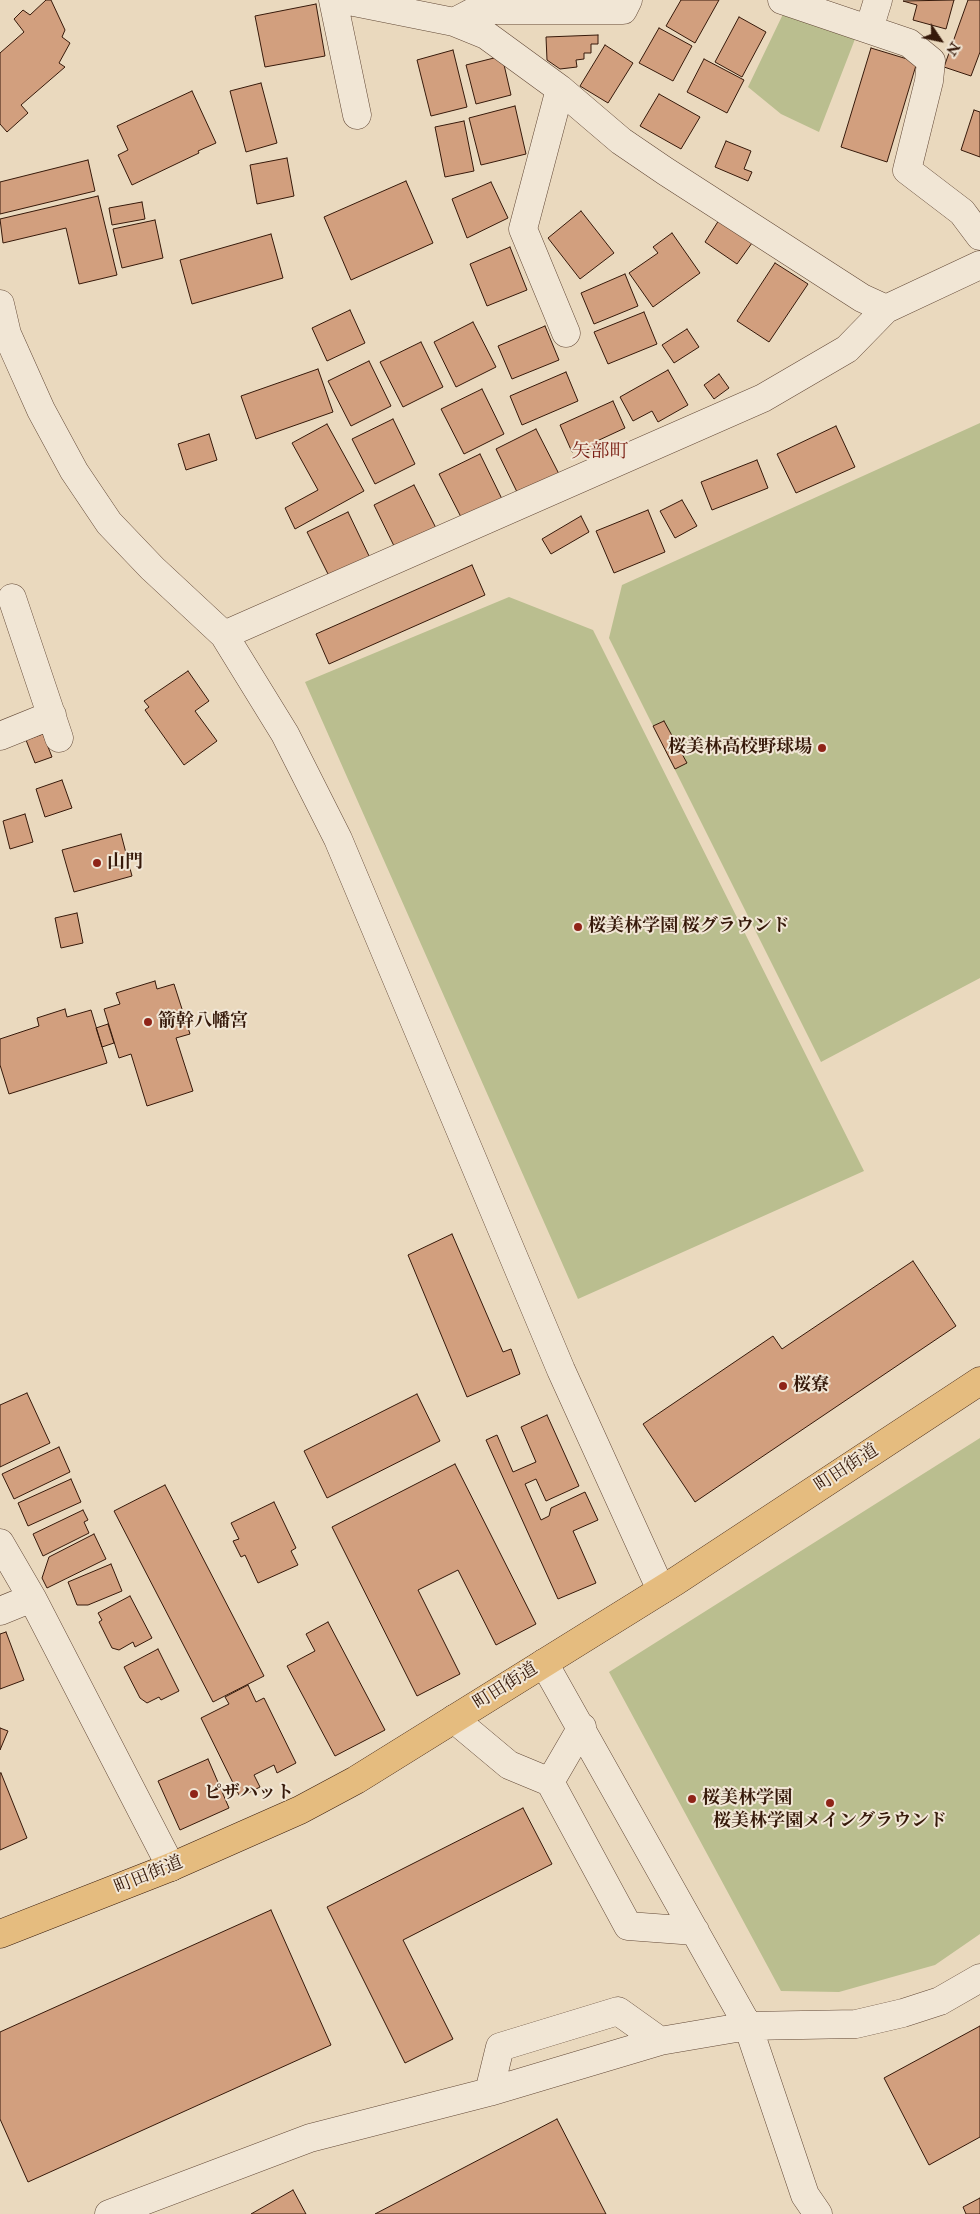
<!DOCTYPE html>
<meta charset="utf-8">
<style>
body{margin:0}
#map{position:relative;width:980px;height:2214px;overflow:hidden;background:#ead9be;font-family:"IM FELL Double Pica",serif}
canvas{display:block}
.north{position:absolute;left:915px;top:15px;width:50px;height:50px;-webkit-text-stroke:4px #f1e6d5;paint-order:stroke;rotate:124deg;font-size:14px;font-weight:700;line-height:20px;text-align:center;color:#36190a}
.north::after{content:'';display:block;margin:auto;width:18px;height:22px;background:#36190a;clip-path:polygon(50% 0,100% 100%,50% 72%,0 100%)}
</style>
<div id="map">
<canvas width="980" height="2214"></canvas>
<div class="north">N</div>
</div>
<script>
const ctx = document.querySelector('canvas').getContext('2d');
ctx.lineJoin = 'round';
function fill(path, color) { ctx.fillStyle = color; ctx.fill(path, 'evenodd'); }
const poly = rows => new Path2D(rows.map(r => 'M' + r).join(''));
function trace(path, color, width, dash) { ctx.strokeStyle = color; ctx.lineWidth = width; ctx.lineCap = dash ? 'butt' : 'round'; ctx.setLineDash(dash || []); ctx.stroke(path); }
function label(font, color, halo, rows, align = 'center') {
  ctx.font = font + ' "IM FELL Double Pica","Noto Serif JP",serif'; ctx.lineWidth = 4; ctx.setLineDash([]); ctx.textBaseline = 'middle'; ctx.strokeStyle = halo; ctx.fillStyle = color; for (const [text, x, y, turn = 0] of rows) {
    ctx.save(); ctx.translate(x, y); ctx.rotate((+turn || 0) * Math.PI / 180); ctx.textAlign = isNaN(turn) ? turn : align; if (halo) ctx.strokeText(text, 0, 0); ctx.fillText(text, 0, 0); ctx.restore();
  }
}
const green = poly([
 [784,12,855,39,819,132,781,114,748,87],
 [980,423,980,978,821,1062,609,638,622,585],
 [509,597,593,630,864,1171,578,1299,305,682],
 [980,1438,980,1934,935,1965,839,1992,781,1991,609,1672]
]);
const building = poly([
 [46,0,51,0,65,30,62,37,70,43,59,63,65,67,21,105,28,113,7,132,0,124,0,53,24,32,14,19,23,10,30,15,46,0],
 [681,0,719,0,695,43,666,26,681,0],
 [954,0,946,29,913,20,917,5,903,1,954,0],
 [968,0,980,0,980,52,971,76,944,67,968,0],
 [316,4,325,56,265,67,255,16,316,4],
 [739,17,766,32,742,77,715,62,739,17],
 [659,28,692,46,673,81,639,63,659,28],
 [598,35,598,44,591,44,591,53,584,53,584,59,576,60,577,67,560,69,547,60,546,37,598,35],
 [605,45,633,63,608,103,580,86,605,45],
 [871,48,917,62,887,162,841,147,871,48],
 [453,50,467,107,431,116,417,60,453,50],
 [502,56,511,95,476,104,466,65,502,56],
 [704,59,744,80,727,113,687,92,704,59],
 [261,83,277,143,246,152,230,91,261,83],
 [192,91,216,143,198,151,199,153,132,185,118,155,128,150,117,126,192,91],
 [659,94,700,117,681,149,640,126,659,94],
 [515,106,526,154,481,165,469,118,515,106],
 [974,110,980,112,980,157,961,150,974,110],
 [464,121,474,171,445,177,435,127,464,121],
 [726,141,751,151,744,169,752,172,748,181,715,167,726,141],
 [287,158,294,196,257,204,250,165,287,158],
 [88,160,95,191,0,214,0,182,88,160],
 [406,181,433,243,351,280,324,217,406,181],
 [491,182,508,218,467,238,452,199,491,182],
 [98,196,117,275,79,284,66,228,3,243,0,219,98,196],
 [142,202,145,219,112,225,109,208,142,202],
 [581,211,614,253,580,279,548,238,581,211],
 [155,220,163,258,122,268,113,229,155,220],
 [719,220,752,243,737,264,705,242,719,220],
 [672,233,700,273,653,307,629,273,658,253,653,247,672,233],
 [271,234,283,278,192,304,180,260,271,234],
 [510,247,527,290,487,306,470,264,510,247],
 [775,263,808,284,769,342,737,321,775,263],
 [625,274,638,306,594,324,581,293,625,274],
 [350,310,365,343,327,361,312,328,350,310],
 [644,312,657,344,608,364,594,332,644,312],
 [473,322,496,367,456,387,434,342,473,322],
 [545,326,559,360,512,379,498,346,545,326],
 [687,329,699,347,674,363,662,345,687,329],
 [421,342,443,387,403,407,380,362,421,342],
 [369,361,391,406,351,426,328,381,369,361],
 [318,369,333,412,256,439,241,396,318,369],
 [668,370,688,405,658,422,652,411,633,421,620,397,668,370],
 [566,372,578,401,522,425,510,396,566,372],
 [719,374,729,388,714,399,704,385,719,374],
 [482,389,504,434,464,454,441,409,482,389],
 [613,401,625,428,597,441,600,447,584,454,582,448,572,452,560,425,613,401],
 [393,419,415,464,375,484,352,439,393,419],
 [327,424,364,491,295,529,285,508,318,490,292,443,327,424],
 [836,426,855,467,796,493,777,454,836,426],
 [536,429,559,474,518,494,496,449,536,429],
 [209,434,217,460,186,470,178,444,209,434],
 [480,454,502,499,462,519,439,474,480,454],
 [757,460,768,488,712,510,701,482,757,460],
 [414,485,437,530,396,550,374,505,414,485],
 [682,500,697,526,675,538,660,511,682,500],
 [648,510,665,552,614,573,596,531,648,510],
 [348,512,370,558,330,578,307,532,348,512],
 [581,516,589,532,551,554,542,539,581,516],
 [472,565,485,595,329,664,316,634,472,565],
 [188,671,209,701,195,711,217,741,184,765,145,710,149,707,144,701,188,671],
 [664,721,687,763,675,769,653,726,664,721],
 [43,734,52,757,35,763,26,740,43,734],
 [62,780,72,808,45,817,36,789,62,780],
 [25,814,33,842,10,849,3,821,25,814],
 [121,834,132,876,74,892,62,850,121,834],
 [77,913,83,943,61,948,55,918,77,913],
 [155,981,157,989,174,984,190,1034,176,1038,193,1091,147,1106,131,1054,119,1058,104,1009,120,1004,116,993,155,981],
 [65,1009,67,1017,91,1010,107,1063,9,1094,0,1065,0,1039,39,1026,37,1018,65,1009],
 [108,1024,114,1043,102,1047,96,1028,108,1024],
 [452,1234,503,1352,511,1349,520,1374,467,1397,408,1255,452,1234],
 [913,1261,956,1326,695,1502,643,1424,773,1336,782,1349,913,1261],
 [27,1393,50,1443,0,1467,0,1405,27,1393],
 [417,1394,440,1441,327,1498,304,1451,417,1394],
 [547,1415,579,1486,546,1501,536,1479,525,1484,541,1520,549,1516,551,1508,585,1492,598,1520,573,1531,596,1583,558,1599,486,1440,497,1435,513,1472,536,1462,521,1427,547,1415],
 [59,1447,70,1472,14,1499,2,1474,59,1447],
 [455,1464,536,1624,496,1645,458,1570,418,1590,460,1674,417,1696,332,1527,455,1464],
 [71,1479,81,1502,28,1526,18,1503,71,1479],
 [165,1485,264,1676,213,1702,114,1511,165,1485],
 [274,1502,296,1548,291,1551,298,1565,258,1583,245,1555,241,1557,233,1541,239,1539,231,1523,274,1502],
 [83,1510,88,1520,84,1522,89,1533,43,1556,33,1534,83,1510],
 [94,1534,106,1559,47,1588,42,1578,49,1557,94,1534],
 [111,1564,122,1591,88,1605,77,1605,68,1582,111,1564],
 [130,1596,152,1638,135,1647,133,1642,119,1650,112,1648,99,1622,102,1620,98,1613,130,1596],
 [328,1622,385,1730,335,1756,287,1666,315,1651,306,1634,328,1622],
 [6,1632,24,1680,0,1689,0,1634,6,1632],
 [158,1649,179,1691,161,1700,159,1697,147,1703,140,1698,124,1667,158,1649],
 [248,1685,256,1702,264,1698,296,1763,277,1773,274,1765,254,1775,260,1787,240,1797,201,1718,229,1704,225,1697,248,1685],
 [0,1728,8,1731,0,1750,0,1728],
 [208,1759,229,1808,180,1830,158,1781,208,1759],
 [1,1773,27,1838,0,1850,0,1773,1,1773],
 [523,1808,552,1864,403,1940,453,2039,405,2063,327,1907,523,1808],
 [271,1910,331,2045,28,2182,0,2119,0,2032,271,1910],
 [980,2026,980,2137,929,2165,884,2078,980,2026],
 [557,2119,606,2214,375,2214,557,2119],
 [293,2190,306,2214,251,2214,293,2190],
 [980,2198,980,2214,966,2214,963,2207,980,2198]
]);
const minor = poly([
 [333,0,357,115],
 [344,0,454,22,486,35,560,89,621,141,665,171,862,298,886,309],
 [782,0,909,43,931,61,929,81,907,170,962,212,980,236],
 [454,22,477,10,623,10,628,0],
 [869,29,878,0],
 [560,89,523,229,566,333],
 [0,304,7,334,41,410,74,471,109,523,152,568,224,635,763,398,847,349,886,309,980,265],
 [12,598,59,738],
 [224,635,285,734,338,839,561,1370,661,1590],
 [0,736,52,715],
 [0,1543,32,1598,171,1867],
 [0,1611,32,1598],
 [544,1663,748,2026,805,2195,818,2214],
 [454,1719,509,1765,550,1782,628,1926,695,1931],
 [550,1782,582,1727],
 [489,2092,500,2047,618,2011,660,2041],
 [109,2214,310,2138,489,2092,660,2041,748,2026,856,2024,903,2013,940,2001,980,1978]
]);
const major = poly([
 [0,1934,171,1867,300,1810,356,1780,676,1581,980,1381]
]);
const markers = [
 [822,748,5,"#8f2418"],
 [97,863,5,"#8f2418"],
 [578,927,5,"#8f2418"],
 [148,1022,5,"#8f2418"],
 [783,1386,5,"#8f2418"],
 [194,1794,5,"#8f2418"],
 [692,1799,5,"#8f2418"],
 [830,1803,5,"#8f2418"]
];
const poiNames = [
 ["桜美林高校野球場",812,748,"right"],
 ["山門",107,863],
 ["桜美林学園 桜グラウンド",588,927],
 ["箭幹八幡宮",158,1022],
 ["桜寮",793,1386],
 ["ピザハット",204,1794],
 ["桜美林学園",702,1799],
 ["桜美林学園メイングラウンド",830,1822,"center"]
];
const streetNames = [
 ["町田街道",847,1469,-33],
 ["町田街道",506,1687,-32],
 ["町田街道",149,1876,-22]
];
const neighbourhoodNames = [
 ["矢部町",600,453]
];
fill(green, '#babe8f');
fill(building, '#d29f7e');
trace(building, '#36190a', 1);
trace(minor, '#634937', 29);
trace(major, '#36190a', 29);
trace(minor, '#f1e6d5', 28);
trace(major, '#e5bc7f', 28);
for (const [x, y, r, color] of markers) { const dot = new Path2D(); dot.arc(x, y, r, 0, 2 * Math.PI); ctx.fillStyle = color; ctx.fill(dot); trace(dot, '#f1e6d5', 2); }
label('bold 18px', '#36190a', '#f1e6d5', poiNames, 'left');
label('18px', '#36190a', '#f1e6d5', streetNames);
label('19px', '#7a1f14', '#f1e6d5', neighbourhoodNames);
</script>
